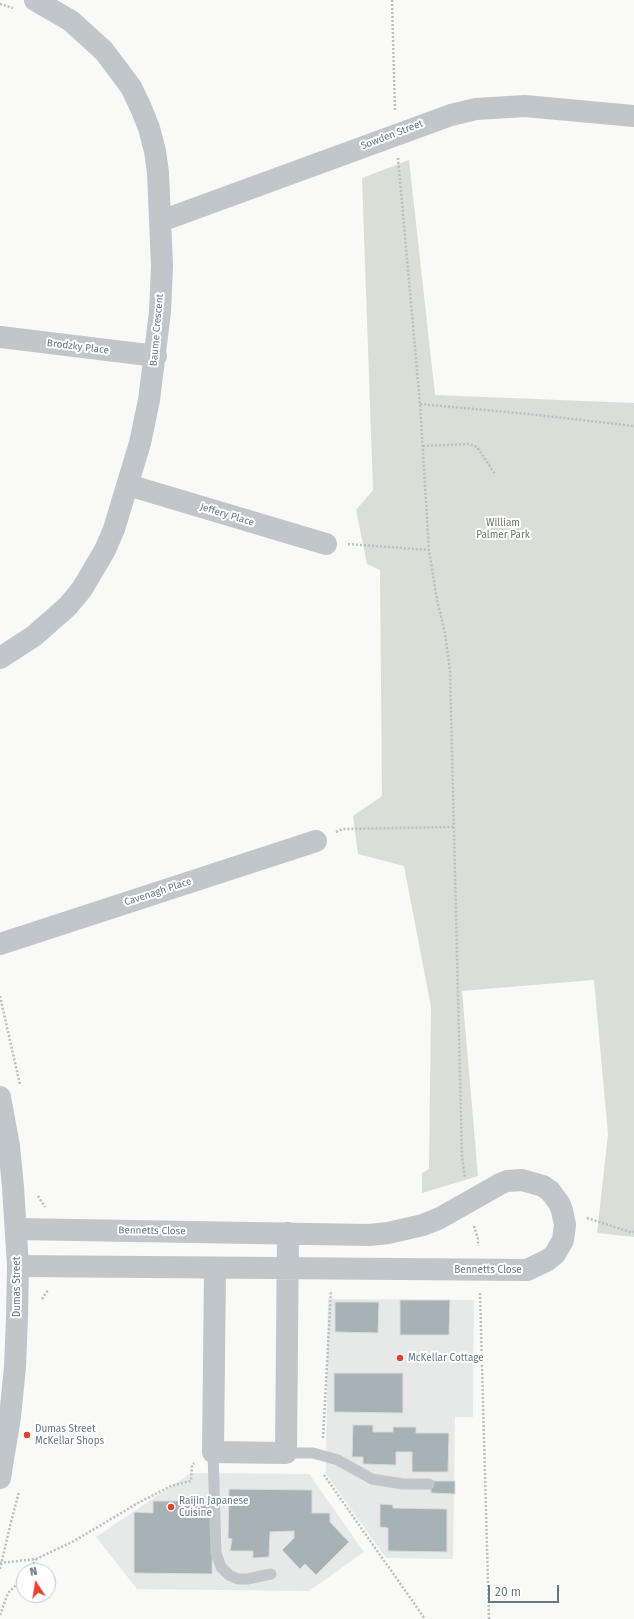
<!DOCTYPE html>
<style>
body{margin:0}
#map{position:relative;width:634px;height:1619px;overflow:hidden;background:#f9f9f7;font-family:"Fira Sans",sans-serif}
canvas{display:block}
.north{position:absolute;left:16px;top:1563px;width:40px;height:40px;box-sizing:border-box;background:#fff;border:1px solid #c1c9cd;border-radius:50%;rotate:348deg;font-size:11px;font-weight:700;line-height:16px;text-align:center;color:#647982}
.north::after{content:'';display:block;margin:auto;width:14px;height:18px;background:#e2432e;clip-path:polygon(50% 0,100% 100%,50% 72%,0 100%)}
.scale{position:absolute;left:488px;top:1585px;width:71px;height:18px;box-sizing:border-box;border:2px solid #647982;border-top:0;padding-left:5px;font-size:12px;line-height:14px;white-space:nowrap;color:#647982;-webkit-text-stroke:3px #fff;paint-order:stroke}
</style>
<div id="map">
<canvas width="634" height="1619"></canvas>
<div class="north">N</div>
<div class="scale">20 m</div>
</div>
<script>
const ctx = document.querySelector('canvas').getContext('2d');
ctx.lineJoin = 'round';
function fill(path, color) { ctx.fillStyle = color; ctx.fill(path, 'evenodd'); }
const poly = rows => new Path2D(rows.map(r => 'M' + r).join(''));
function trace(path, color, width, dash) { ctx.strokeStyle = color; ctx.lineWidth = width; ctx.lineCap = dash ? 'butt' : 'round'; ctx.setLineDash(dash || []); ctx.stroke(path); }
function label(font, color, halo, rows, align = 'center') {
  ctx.font = font + ' "Fira Sans",sans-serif'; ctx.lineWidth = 4; ctx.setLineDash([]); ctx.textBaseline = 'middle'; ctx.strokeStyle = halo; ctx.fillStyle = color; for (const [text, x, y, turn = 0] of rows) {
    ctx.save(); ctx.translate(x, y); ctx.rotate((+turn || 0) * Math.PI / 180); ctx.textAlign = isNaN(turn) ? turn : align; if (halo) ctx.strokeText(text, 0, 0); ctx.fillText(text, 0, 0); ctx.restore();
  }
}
const built = poly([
 [328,1299,474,1300,473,1417,455,1417,453,1559,386,1558,326,1474],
 [191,1473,309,1474,364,1552,309,1591,137,1589,96,1537]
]);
const green = poly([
 [409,160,435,395,634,403,634,1237,597,1233,608,1134,594,980,462,991,478,1176,422,1193,422,1173,429,1169,431,1007,404,866,358,854,353,816,382,796,380,570,367,564,356,510,373,490,362,178]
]);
const building = poly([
 [400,1300,450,1300,449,1335,400,1335,400,1300],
 [335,1302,379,1302,378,1333,335,1332,335,1302],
 [334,1373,403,1373,403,1413,334,1412,334,1373],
 [353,1425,373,1425,373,1432,393,1432,393,1427,416,1427,416,1433,449,1433,448,1472,412,1472,412,1452,396,1452,396,1465,363,1464,363,1457,352,1457,353,1425],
 [431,1481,455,1481,455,1494,431,1493,431,1481],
 [229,1489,312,1490,312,1513,330,1513,330,1522,349,1542,316,1575,305,1564,300,1569,282,1550,294,1538,294,1531,270,1532,269,1557,253,1558,253,1551,230,1551,232,1539,228,1538,229,1489],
 [153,1501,213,1501,212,1574,134,1573,134,1512,153,1513,153,1501],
 [380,1504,393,1505,393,1508,447,1509,447,1552,388,1551,388,1528,380,1527,380,1504]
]);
const path = poly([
 [392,0,395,111],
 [0,4,13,8],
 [398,158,420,404,429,550,437,600,445,633,450,671,462,1157,465,1178],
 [420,404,528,414,634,426],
 [423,446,469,444,477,447,495,474],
 [348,544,429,550],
 [336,832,343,829,453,827],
 [0,996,20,1085],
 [38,1196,45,1207],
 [587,1218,630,1232,634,1232],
 [474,1226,478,1239,478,1246],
 [480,1293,489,1619],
 [42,1299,48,1290],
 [323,1438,331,1291],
 [324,1475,425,1619],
 [11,1522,19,1492],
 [0,1563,36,1559,74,1541,138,1503,171,1486,191,1481,192,1465,194,1463],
 [30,1571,36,1559],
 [0,1615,8,1593,24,1577]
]);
const service = poly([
 [213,1452,216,1553,221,1567,229,1575,238,1579,247,1579,271,1574],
 [286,1453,313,1453,338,1460,372,1479,403,1484,429,1484]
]);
const minor = poly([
 [161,221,451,115,476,109,525,106,634,116],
 [0,337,156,356],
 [128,485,326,544],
 [0,658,34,636,68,606,82,589,105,550,114,529,140,443,149,400,160,312,162,266,158,173,155,151,149,128,141,108,131,87,104,51,71,21,35,0],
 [0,944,316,841],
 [16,1229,369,1235,388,1233,423,1225,440,1218,500,1184,507,1181,522,1180,543,1186,550,1191,559,1203,562,1210,565,1225,563,1240,555,1254,548,1260,527,1270,18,1266],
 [215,1268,213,1452,286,1453,288,1233]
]);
const tertiary = poly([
 [0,1097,9,1146,13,1187,18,1266,17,1317,15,1367,10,1417,0,1478]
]);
const pathBridge = poly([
 [0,1569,11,1522]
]);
const markers = [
 [400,1358,4,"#e2432e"],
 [27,1435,4,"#e2432e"],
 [171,1507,4,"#e2432e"]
];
const streetNames = [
 ["Sowden Street",392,135,-21],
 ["Baume Crescent",157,330,-85],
 ["Brodzky Place",78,347,7],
 ["Jeffery Place",227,515,17],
 ["Cavenagh Place",158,892,-18],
 ["Bennetts Close",152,1231,1],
 ["Bennetts Close",488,1270],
 ["Dumas Street",17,1287,-90]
];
const parkNames = [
 ["William",503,523],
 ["Palmer Park",503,535]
];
const poiNames = [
 ["McKellar Cottage",408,1358],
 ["Dumas Street",35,1429],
 ["McKellar Shops",35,1441],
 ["Raijin Japanese",179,1501],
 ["Cuisine",179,1513]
];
fill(built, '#e7e9e8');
fill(green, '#daded6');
fill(building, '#a7b2b6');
trace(building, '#dbdbd9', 1);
trace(path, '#babfc1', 2.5, [2, 2]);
trace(service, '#c0c6c9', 11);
trace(minor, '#c0c6c9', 22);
trace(tertiary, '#c0c6c9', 22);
trace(pathBridge, '#babfc1', 2.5, [2, 2]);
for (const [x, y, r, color] of markers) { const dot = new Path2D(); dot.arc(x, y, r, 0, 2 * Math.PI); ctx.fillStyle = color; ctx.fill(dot); trace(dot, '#fff', 1.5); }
label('10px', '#647982', '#fff', streetNames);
label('10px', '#6a7a63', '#fff', parkNames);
label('10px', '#647982', '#fff', poiNames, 'left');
</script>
